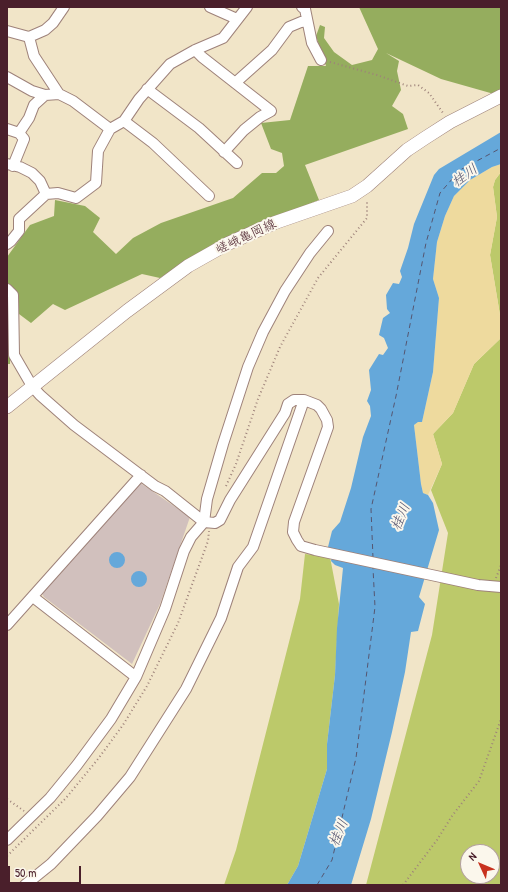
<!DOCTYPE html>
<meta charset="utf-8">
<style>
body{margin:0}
#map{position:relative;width:508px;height:892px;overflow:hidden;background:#f1e5c8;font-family:"Patrick Hand",sans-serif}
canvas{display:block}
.frame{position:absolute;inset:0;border:8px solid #4a1f2b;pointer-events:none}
.north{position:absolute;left:460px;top:844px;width:40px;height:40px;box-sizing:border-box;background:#fbf7ec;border:1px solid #b4a19f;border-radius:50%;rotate:314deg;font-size:11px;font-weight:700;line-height:16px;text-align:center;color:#4a1f2b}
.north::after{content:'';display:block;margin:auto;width:14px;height:18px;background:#c8321e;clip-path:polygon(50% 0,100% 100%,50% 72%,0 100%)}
.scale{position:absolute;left:8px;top:866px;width:73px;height:18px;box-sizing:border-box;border:2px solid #4a1f2b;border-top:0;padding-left:5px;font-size:12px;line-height:14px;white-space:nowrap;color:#4a1f2b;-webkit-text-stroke:3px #fbf7ec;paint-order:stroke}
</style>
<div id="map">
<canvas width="508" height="892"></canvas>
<div class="frame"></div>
<div class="north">N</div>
<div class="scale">50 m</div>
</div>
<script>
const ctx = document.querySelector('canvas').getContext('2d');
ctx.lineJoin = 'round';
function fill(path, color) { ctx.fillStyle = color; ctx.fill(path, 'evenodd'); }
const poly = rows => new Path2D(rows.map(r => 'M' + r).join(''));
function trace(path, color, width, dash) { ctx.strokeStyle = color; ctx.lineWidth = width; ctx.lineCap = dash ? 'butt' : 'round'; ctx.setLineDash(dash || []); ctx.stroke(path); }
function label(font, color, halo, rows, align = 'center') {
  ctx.font = font + ' "Patrick Hand","Klee One",sans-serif'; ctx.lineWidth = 4; ctx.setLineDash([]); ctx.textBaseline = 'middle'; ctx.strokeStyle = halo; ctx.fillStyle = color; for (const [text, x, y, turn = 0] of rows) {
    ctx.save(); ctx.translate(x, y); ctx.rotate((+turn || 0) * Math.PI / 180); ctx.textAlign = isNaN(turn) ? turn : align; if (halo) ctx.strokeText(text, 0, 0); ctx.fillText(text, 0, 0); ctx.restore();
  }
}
const industrial = poly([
 [139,482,190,517,160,604,132,664,44,597,41,592]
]);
const green = poly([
 [501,172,501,321,490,255,497,217,493,187,495,180],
 [501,338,501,885,366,885,432,635,448,533,431,490,442,464,433,434,453,413,474,364],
 [468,852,492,852,492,876,468,876],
 [305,554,330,557,339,604,335,675,327,744,327,769,298,866,287,885,224,885,236,850,300,599]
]);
const forest = poly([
 [359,7,501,7,501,96,441,79,386,53,399,61,397,71,401,90,392,106,403,114,408,129,305,165,319,200,220,240,160,278,142,274,65,310,53,304,31,323,11,308,10,364,7,364,7,257,30,225,54,216,55,200,85,206,100,218,93,232,116,254,133,238,161,223,233,198,262,173,276,173,284,166,282,153,271,149,261,123,290,120,308,66,326,66,316,36,320,25,325,27,324,38,334,52,352,65,372,60,378,49]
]);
const sand = poly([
 [501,164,501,172,495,180,493,187,497,217,490,255,501,321,501,338,474,364,453,413,433,434,442,464,428,495,423,493,421,484,414,425,418,422,422,422,433,372,439,298,433,279,437,242,445,216,454,196,470,180,492,167]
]);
const water = poly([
 [501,132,501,164,492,167,470,180,454,196,445,216,437,242,433,279,439,298,433,372,422,422,418,422,414,425,421,484,423,493,428,495,433,503,439,530,419,597,425,604,418,631,411,632,405,672,392,732,371,819,351,885,287,885,298,866,327,769,327,744,335,675,337,628,343,568,335,565,331,561,333,551,328,547,332,531,340,522,351,488,363,437,371,416,370,406,367,401,371,390,369,370,379,354,383,355,388,348,384,338,379,335,383,318,390,313,387,309,386,295,393,283,399,284,402,277,400,271,408,248,414,224,434,175,439,169],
 '109 560a8 8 0 1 1 16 0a8 8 0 1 1-16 0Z',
 '131 579a8 8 0 1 1 16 0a8 8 0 1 1-16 0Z'
]);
const ferry = poly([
 [373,558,371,509,396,396,426,243,440,193,460,170,501,148],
 [317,885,332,860,356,758,375,607,373,568]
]);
const path = poly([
 [330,62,377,75,408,86,418,85,429,93,443,113],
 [226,486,236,464,258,399,280,347,318,278,367,218,367,200],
 [496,578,501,565],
 [7,799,24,811],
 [7,856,66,798,98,759,123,725,147,686,178,623,208,541,209,531],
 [403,885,437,840,452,816,479,781,501,719]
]);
const minor = poly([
 [210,7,237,19],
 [302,7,305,9,312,43,321,60],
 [7,31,29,37,45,30,53,23,64,7],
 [29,37,34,56,59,94],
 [195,50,202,57,271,111,260,117,244,130,224,152],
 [7,77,32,91,45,95,59,94,73,101,110,129],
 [235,83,272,50,289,27,301,22,307,21],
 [147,89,199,128,237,163],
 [124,121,153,143,209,196],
 [7,129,19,133,24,139,13,166],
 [19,133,29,118,34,105,45,95],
 [7,164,20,167,32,173,40,181,46,194],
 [7,244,11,241,19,231,19,219,46,194,58,193,76,198,96,183,98,151,110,129,124,121,139,99,170,64,195,50,223,38,247,7],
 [7,289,13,295,14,355,32,386,40,395,74,425,155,486,165,491,204,522,215,523,220,520,230,500,285,413,288,404,294,400,304,400,317,405,321,409,327,420,328,427,294,522,293,532,297,540,301,546,315,550,478,585,501,587],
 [33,597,136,677],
 [7,625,141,475],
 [7,840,50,798,77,765,111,719,136,677,165,609,184,551,191,537,204,522,207,499,223,444,248,367,263,332,285,291,310,253,328,231],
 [25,885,51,864,97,816,130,777,186,689,221,618,238,567,253,547,304,400]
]);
const major = poly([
 [7,407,127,311,188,266,227,244,274,223,352,196,367,186,407,150,425,138,450,122,501,96]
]);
const streetNames = [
 ["嵯峨亀岡線",246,237,-25]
];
const waterNames = [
 ["桂川",465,176,-36],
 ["桂川",401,517,-67],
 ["桂川",339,833,-67]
];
fill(industrial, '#d1c0bd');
fill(green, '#bcc96a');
fill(forest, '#95ad5e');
fill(sand, '#eeda9e');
fill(water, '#65a8da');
trace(ferry, '#555671', 1, [5, 4]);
trace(minor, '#9e827a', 12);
trace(major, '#9e827a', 14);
trace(path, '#9e827a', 2, [1, 3]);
trace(minor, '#fff', 10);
trace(major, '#fff', 13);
label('13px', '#4a1f2b', '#fbf7ec', streetNames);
label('italic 14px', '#555671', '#fbf7ec', waterNames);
</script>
